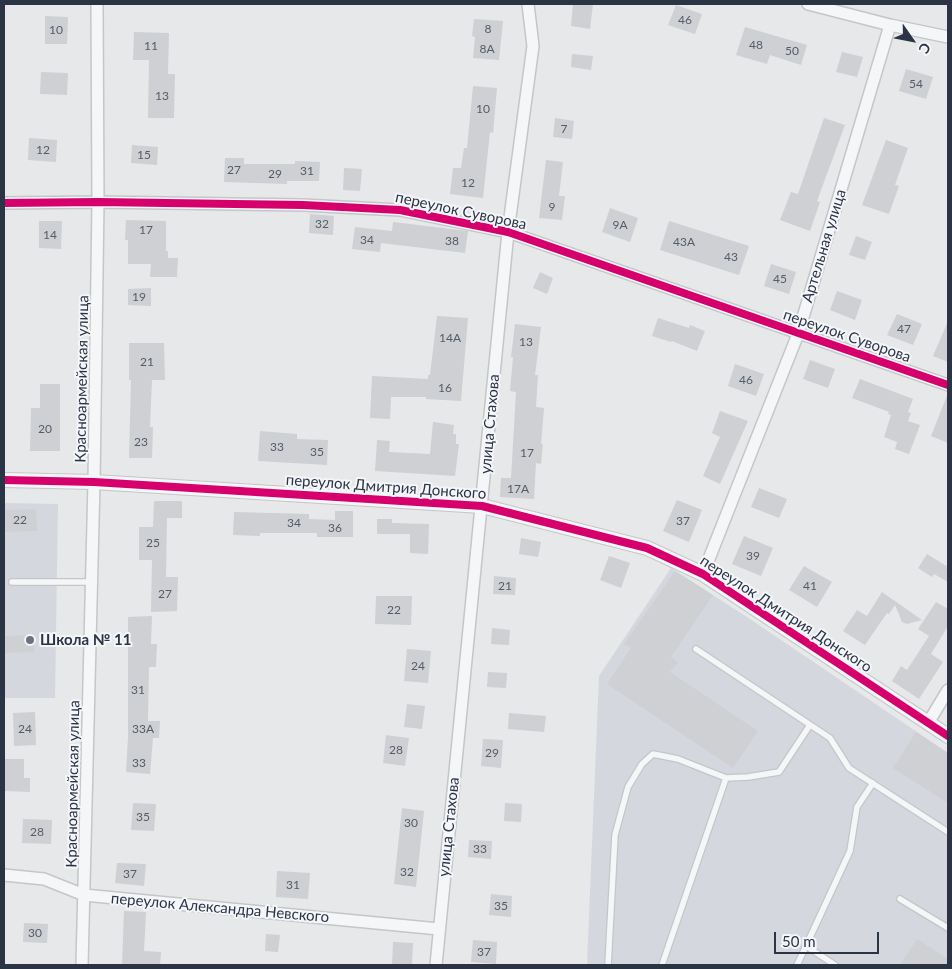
<!DOCTYPE html>
<meta charset="utf-8">
<style>
body{margin:0}
#map{position:relative;width:952px;height:969px;overflow:hidden;background:#e6e8ea;font-family:Lato,sans-serif}
canvas{display:block}
.frame{position:absolute;inset:0;border:5px solid #2b3445;pointer-events:none}
.north{position:absolute;left:887px;top:15px;width:50px;height:50px;-webkit-text-stroke:4px #f4f6f9;paint-order:stroke;rotate:123deg;font-size:14px;font-weight:700;line-height:20px;text-align:center;color:#2b3445}
.north::after{content:'';display:block;margin:auto;width:18px;height:22px;background:#2b3445;clip-path:polygon(50% 0,100% 100%,50% 72%,0 100%)}
.scale{position:absolute;left:774px;top:932px;width:105px;height:22px;box-sizing:border-box;border:2px solid #2b3445;border-top:0;padding-left:6px;font-size:15px;line-height:18px;white-space:nowrap;color:#2b3445;-webkit-text-stroke:4px #f4f6f9;paint-order:stroke}
</style>
<div id="map">
<canvas width="952" height="969"></canvas>
<div class="frame"></div>
<div class="north">С</div>
<div class="scale">50 m</div>
</div>
<script>
const ctx = document.querySelector('canvas').getContext('2d');
ctx.lineJoin = 'round';
function fill(path, color) { ctx.fillStyle = color; ctx.fill(path, 'evenodd'); }
const poly = rows => new Path2D(rows.map(r => 'M' + r).join(''));
function trace(path, color, width, dash) { ctx.strokeStyle = color; ctx.lineWidth = width; ctx.lineCap = dash ? 'butt' : 'round'; ctx.setLineDash(dash || []); ctx.stroke(path); }
function label(font, color, halo, rows, align = 'center') {
  ctx.font = font + ' Lato,sans-serif'; ctx.lineWidth = 4; ctx.setLineDash([]); ctx.textBaseline = 'middle'; ctx.strokeStyle = halo; ctx.fillStyle = color; for (const [text, x, y, turn = 0] of rows) {
    ctx.save(); ctx.translate(x, y); ctx.rotate((+turn || 0) * Math.PI / 180); ctx.textAlign = isNaN(turn) ? turn : align; if (halo) ctx.strokeText(text, 0, 0); ctx.fillText(text, 0, 0); ctx.restore();
  }
}
const built = poly([
 [4,503,58,504,55,698,4,698],
 [671,568,750,619,948,753,948,965,587,965,599,676]
]);
const building = poly([
 [573,4,593,4,590,29,571,26],
 [676,5,702,14,695,34,668,25],
 [45,16,68,17,67,44,45,44],
 [474,19,503,21,499,60,473,58,475,37,472,36],
 [745,27,807,45,801,65,770,55,767,64,736,55],
 [134,32,169,33,168,74,175,74,174,118,148,118,149,60,133,60],
 [842,52,863,57,857,77,836,72],
 [572,54,593,56,591,70,571,67],
 [906,69,933,77,926,99,899,91],
 [41,72,68,73,67,95,40,94],
 [473,86,497,88,493,133,490,132,483,198,450,194,453,168,461,168,464,148,467,148],
 [555,118,574,121,572,139,553,137],
 [824,118,845,125,817,201,820,202,810,231,780,220,791,192,798,194],
 [29,138,57,140,56,162,28,160],
 [886,140,908,148,895,185,899,186,889,214,862,205],
 [132,145,158,147,157,165,131,163],
 [225,158,244,158,244,164,295,164,295,161,320,162,319,181,287,181,287,184,224,182],
 [546,160,563,162,559,196,565,196,562,220,539,218],
 [344,168,362,169,360,191,343,190],
 [610,208,638,218,630,242,602,232],
 [310,214,334,216,333,235,309,233],
 [126,220,166,221,166,251,168,251,168,258,178,258,177,277,150,277,151,264,128,264,128,240,125,240],
 [39,221,62,221,61,249,39,248],
 [669,221,749,246,739,275,660,250],
 [393,222,468,231,465,253,381,243,380,252,352,249,355,227,392,231],
 [856,236,872,242,865,260,849,255],
 [771,264,796,272,789,294,764,286],
 [540,272,553,278,547,294,533,288],
 [151,288,151,306,128,305,128,289],
 [837,291,862,300,855,320,830,310],
 [897,314,922,324,913,345,887,335],
 [437,316,468,318,461,401,426,399,426,397,391,397,390,419,370,418,372,376,428,379,428,375,430,375],
 [658,318,689,328,690,325,705,331,697,351,672,341,671,342,652,336],
 [948,321,948,362,933,356],
 [515,324,541,327,535,375,538,375,536,407,544,408,541,444,543,444,541,464,536,463,534,499,500,497,501,478,511,478,516,392,510,391,513,357,511,357],
 [129,343,164,343,165,380,152,380,150,427,153,427,152,458,129,458,131,380,129,380],
 [810,360,835,369,828,388,803,379],
 [735,364,764,374,756,396,728,386],
 [860,379,913,399,908,412,911,413,908,421,920,425,909,454,895,449,897,442,884,437,891,415,888,414,889,412,852,398],
 [40,384,60,384,60,451,30,451,31,408,40,408],
 [948,393,948,443,931,436],
 [720,411,748,421,720,484,703,476,720,437,712,433],
 [433,422,454,425,453,434,456,434,456,444,459,444,455,476,375,471,377,440,390,441,389,452,430,454],
 [260,431,297,434,297,439,328,440,327,465,258,461],
 [759,488,787,499,779,518,751,507],
 [677,500,702,510,689,542,663,531],
 [154,501,182,501,182,518,167,518,166,577,178,577,177,611,151,612,152,560,139,560,139,527,153,527],
 [36,509,37,531,4,532,4,510],
 [335,511,353,511,353,537,317,537,317,533,260,533,260,536,233,535,234,512,309,514,309,519,335,520],
 [377,519,392,519,392,523,429,524,428,554,410,553,410,534,377,534],
 [744,536,773,548,761,576,732,564],
 [521,538,541,542,538,557,519,554],
 [927,554,948,567,948,582,934,574,932,577,918,568],
 [609,556,630,563,621,588,600,580],
 [804,566,832,582,817,607,789,590],
 [675,571,713,595,671,657,678,662,670,672,758,731,733,768,607,684,631,648,624,644],
 [494,576,516,578,515,595,493,594],
 [882,592,922,620,907,624,902,622,895,605,889,614,887,613,865,645,843,631,857,610,867,616],
 [376,596,412,596,411,625,375,624],
 [936,602,948,609,948,626,931,654,943,662,919,699,892,681,901,666,907,670,929,636,918,629],
 [152,616,151,644,157,644,156,667,149,667,148,721,160,721,159,738,153,738,150,774,126,772,128,737,128,617],
 [492,628,510,630,509,645,491,644],
 [33,635,34,652,4,653,4,636],
 [407,649,431,651,428,683,404,681],
 [488,672,507,673,506,688,487,687],
 [407,704,425,706,422,729,404,727],
 [35,712,36,745,14,746,13,713],
 [509,713,546,716,544,732,508,729],
 [916,732,948,753,948,803,893,768],
 [386,735,409,738,405,766,383,763],
 [483,739,503,740,501,768,481,766],
 [4,759,24,759,24,778,30,778,30,792,4,791],
 [133,803,156,804,154,831,131,830],
 [505,803,522,804,521,822,504,821],
 [402,808,424,811,416,887,394,884],
 [23,819,52,820,51,844,22,843],
 [469,840,492,841,491,859,468,857],
 [117,863,146,864,144,886,115,883],
 [277,871,310,873,308,899,276,897],
 [491,894,512,896,511,917,489,915],
 [124,911,146,912,144,951,161,952,160,965,122,965],
 [24,923,48,924,47,943,23,942],
 [266,934,280,935,278,952,265,951],
 [917,939,948,959,948,965,900,965],
 [473,940,497,942,496,964,471,962],
 [393,942,413,943,412,965,392,965]
]);
const service = poly([
 [12,582,91,582],
 [696,649,830,738,849,768,948,832],
 [900,899,948,928],
 [608,965,615,835,628,787,642,764,653,754,678,759,726,778,748,777,779,772,810,725],
 [662,965,726,778],
 [797,965,806,946],
 [835,965,806,946,850,851,857,807,873,783]
]);
const minor = poly([
 [808,4,890,25,948,37],
 [4,203,98,202,303,205,400,210,508,232,948,385],
 [703,574,798,334,890,25],
 [928,723,948,690],
 [4,875,44,879,84,895,439,929],
 [82,965,94,482,98,202,97,4],
 [436,965,508,232,533,46,528,4]
]);
const tertiary = poly([
 [4,480,94,482,482,506,647,548,703,574,948,736]
]);
const cycleway = poly([
 [4,203,98,202,303,205,400,210,508,232,948,385],
 [4,480,94,482,482,506,647,548,703,574,948,736]
]);
const markers = [
 [30,640,5,"#6c737f"]
];
const numberNames = [
 ["46",685,20],
 ["8",488,29],
 ["10",56,30],
 ["48",756,45],
 ["11",151,46],
 ["8А",487,49],
 ["50",792,51],
 ["54",916,84],
 ["13",162,96],
 ["10",483,109],
 ["7",564,129],
 ["12",43,150],
 ["15",144,155],
 ["27",234,170],
 ["31",307,171],
 ["29",275,174],
 ["12",468,183],
 ["9",552,207],
 ["32",322,224],
 ["9А",620,225],
 ["17",146,230],
 ["14",50,235],
 ["34",367,240],
 ["38",452,241],
 ["43А",684,242],
 ["43",731,257],
 ["45",780,279],
 ["19",139,297],
 ["47",904,329],
 ["14А",450,338],
 ["13",526,342],
 ["21",147,362],
 ["46",746,380],
 ["16",445,388],
 ["20",45,429],
 ["23",141,442],
 ["33",277,447],
 ["35",317,452],
 ["17",527,453],
 ["17А",518,489],
 ["22",20,520],
 ["37",683,521],
 ["34",294,523],
 ["36",335,528],
 ["25",153,543],
 ["39",753,556],
 ["21",505,586],
 ["41",810,586],
 ["27",165,594],
 ["22",394,610],
 ["24",418,666],
 ["31",138,690],
 ["24",25,729],
 ["33А",143,729],
 ["28",396,750],
 ["29",492,753],
 ["33",139,763],
 ["35",143,817],
 ["30",411,823],
 ["28",37,832],
 ["33",480,849],
 ["32",407,872],
 ["37",130,874],
 ["31",293,885],
 ["35",501,906],
 ["30",35,933],
 ["37",484,952]
];
const streetNames = [
 ["переулок Суворова",461,211,12],
 ["Артельная улица",824,246,-73],
 ["переулок Суворова",847,336,19],
 ["Красноармейская улица",82,379,-89],
 ["улица Стахова",490,424,-85],
 ["переулок Дмитрия Донского",386,487,4],
 ["переулок Дмитрия Донского",786,614,33],
 ["Красноармейская улица",73,784,-89],
 ["улица Стахова",449,827,-84],
 ["переулок Александра Невского",220,908,5]
];
const poiNames = [
 ["Школа № 11",40,640]
];
fill(built, '#d4d7dd');
fill(building, '#ced0d3');
trace(service, '#c4c6c8', 8);
trace(minor, '#c4c6c8', 14);
trace(tertiary, '#c4c6c8', 16);
trace(service, '#f5f6f7', 5.5);
trace(minor, '#f5f6f7', 11);
trace(tertiary, '#f5f6f7', 14);
trace(cycleway, '#d6006c', 8);
for (const [x, y, r, color] of markers) { const dot = new Path2D(); dot.arc(x, y, r, 0, 2 * Math.PI); ctx.fillStyle = color; ctx.fill(dot); trace(dot, '#f4f6f9', 2); }
label('12px', '#545c69', null, numberNames);
label('15px', '#2b3445', '#f4f6f9', streetNames);
label('bold 15px', '#2b3445', '#f4f6f9', poiNames, 'left');
</script>
